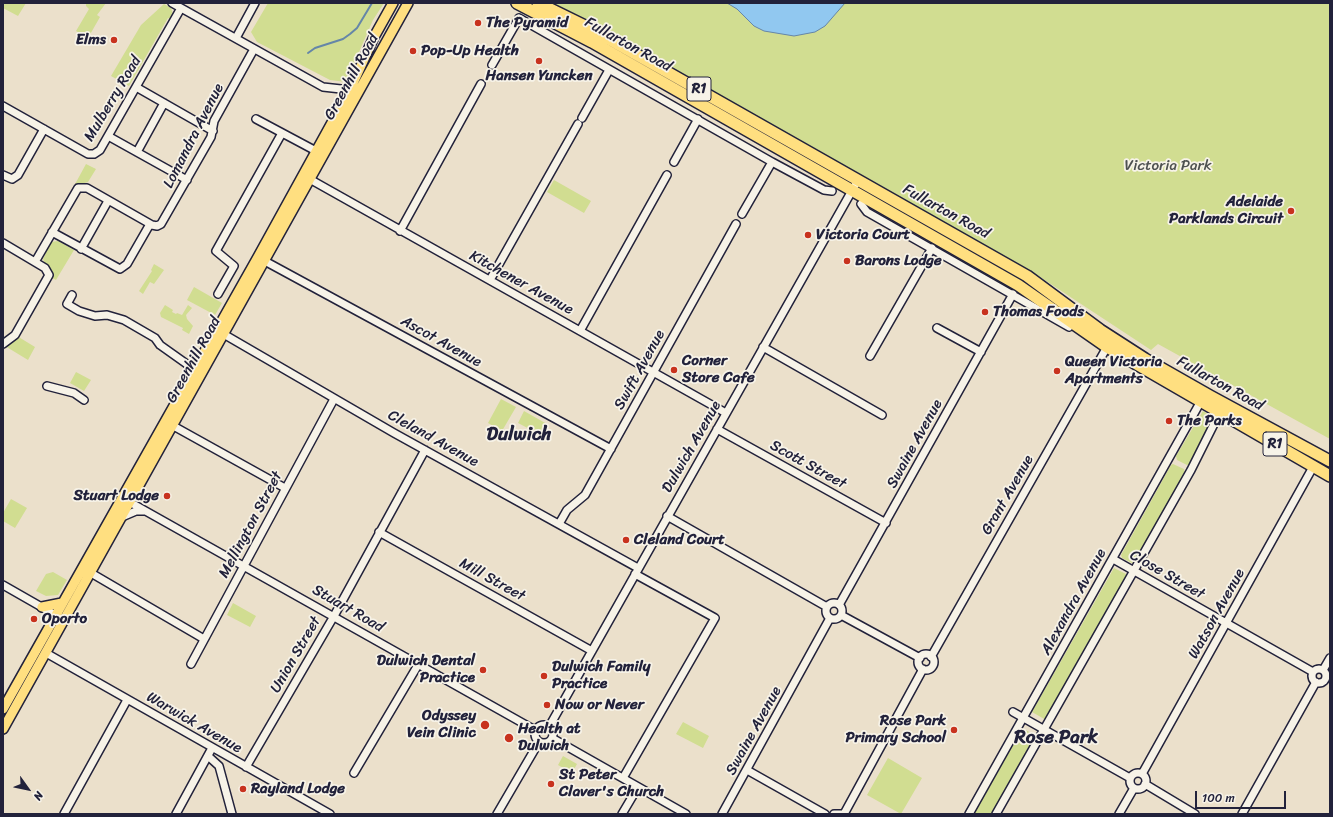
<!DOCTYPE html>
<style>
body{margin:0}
#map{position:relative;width:1333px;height:817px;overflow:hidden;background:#ebe0cb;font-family:Sriracha,sans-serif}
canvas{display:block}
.frame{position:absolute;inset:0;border:4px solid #22223b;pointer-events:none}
.north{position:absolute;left:8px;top:769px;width:40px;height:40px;-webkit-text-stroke:3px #f7f3e8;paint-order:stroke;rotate:123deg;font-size:11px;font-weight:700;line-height:16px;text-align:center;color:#22223b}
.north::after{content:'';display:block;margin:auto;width:14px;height:18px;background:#22223b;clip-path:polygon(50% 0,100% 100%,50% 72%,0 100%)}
.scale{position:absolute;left:1195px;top:791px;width:91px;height:18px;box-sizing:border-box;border:2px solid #22223b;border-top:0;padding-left:5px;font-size:12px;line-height:14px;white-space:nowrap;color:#22223b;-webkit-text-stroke:3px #f7f3e8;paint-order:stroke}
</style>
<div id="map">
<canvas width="1333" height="817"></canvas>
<div class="frame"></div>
<div class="north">N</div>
<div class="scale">100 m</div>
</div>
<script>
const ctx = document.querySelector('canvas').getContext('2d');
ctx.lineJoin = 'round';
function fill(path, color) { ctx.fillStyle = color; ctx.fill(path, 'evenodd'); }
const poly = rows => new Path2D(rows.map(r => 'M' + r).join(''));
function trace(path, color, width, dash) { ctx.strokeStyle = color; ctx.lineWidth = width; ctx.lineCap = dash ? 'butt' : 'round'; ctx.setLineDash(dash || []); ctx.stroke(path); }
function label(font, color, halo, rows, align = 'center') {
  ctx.font = font + ' Sriracha,sans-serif'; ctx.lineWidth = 3.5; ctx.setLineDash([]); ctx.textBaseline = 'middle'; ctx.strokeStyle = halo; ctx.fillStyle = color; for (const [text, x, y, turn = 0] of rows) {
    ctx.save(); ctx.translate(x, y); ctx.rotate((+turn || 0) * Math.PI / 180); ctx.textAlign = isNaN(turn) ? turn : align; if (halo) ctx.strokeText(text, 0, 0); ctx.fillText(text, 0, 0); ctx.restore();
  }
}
const green = poly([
 [3,3,26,3,18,16,3,8],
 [86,3,106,3,97,15,100,17,88,38,76,31,89,9,86,6],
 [268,3,384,3,373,20,346,82,330,80,257,42,251,32],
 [549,3,1330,3,1330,439,1158,344,1151,350,1037,275,595,25],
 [164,4,171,8,173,14,170,19,168,18,129,86,111,76,141,25],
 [86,164,96,169,88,182,74,186],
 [554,180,591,201,584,213,547,192],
 [58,241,74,250,56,280,52,278,51,270,45,264,43,259,51,242],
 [154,264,164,270,154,284,150,282,143,294,139,291,152,271,151,270],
 [194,287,222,303,215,315,187,300],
 [165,305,173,310,172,312,176,314,177,313,182,315,188,305,192,308,186,315,187,319,193,326,189,334,182,330,183,328,161,317,160,313],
 [17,336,35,347,28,360,5,346],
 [76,372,91,380,84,391,70,383],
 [501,399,516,407,502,431,488,423],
 [524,411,547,424,541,435,518,423],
 [1203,411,1215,418,1190,465,1187,465,1177,460,1176,456],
 [1173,464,1184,469,1185,474,1135,562,1132,563,1122,558,1121,555,1171,465],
 [11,499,27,508,15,528,3,521,3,513],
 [1114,568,1126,574,1126,577,1046,720,1032,712],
 [53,572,67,580,58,595,46,596,36,591,46,574],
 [233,603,256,616,250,627,227,615],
 [683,722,709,736,703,748,676,734],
 [1026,730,1037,737,993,814,974,814,1012,747,1022,732],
 [563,756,577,764,572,773,558,765],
 [888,758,922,778,901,814,867,795]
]);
const water = poly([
 [727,3,845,3,825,26,815,32,794,36,764,31,754,26,737,9,727,3]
]);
const stream = poly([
 [308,53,315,48,343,39,350,34,357,28,372,3]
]);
const minor = poly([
 [172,3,323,87,350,90],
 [236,38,255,3],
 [492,65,519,18,772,162,824,190,832,191],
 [136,87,213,131],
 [3,106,88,154,94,154,100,150,181,8],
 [582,118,609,70],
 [256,119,316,151],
 [108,136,187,180],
 [137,152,164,103],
 [674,162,698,119],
 [3,175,12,179,18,175,44,129],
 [306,177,726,413],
 [861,204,867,212,1069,327],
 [742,214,772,162],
 [400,231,481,84],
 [52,232,120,269,127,264,150,224],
 [3,243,45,268,49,275,15,335,3,344],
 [81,249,108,201],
 [261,259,611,449],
 [35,262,78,188,87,188,152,225,157,226,161,224,211,137,214,121,254,49],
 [490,280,578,124],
 [218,294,234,266,216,251,282,133],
 [72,295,67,304,79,311,95,316,107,315,124,320,155,338,160,345,198,372],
 [937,328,981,352],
 [580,331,667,175],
 [220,332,394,433,638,568],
 [763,347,882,415],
 [870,356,932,248],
 [47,386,74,393,84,400],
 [168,423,285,488],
 [717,429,886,523],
 [126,500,535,730],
 [667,516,827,607],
 [122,517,136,511,145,511],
 [559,524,567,510,585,495,736,224],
 [379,532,592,651],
 [1113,559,1313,672],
 [91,573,204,639],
 [3,585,59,617],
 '826 611a8 8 0 1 1 16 0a8 8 0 1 1-16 0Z',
 [839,605,1013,294],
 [841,615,920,658],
 [46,653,330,814],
 '918 662a8 8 0 1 1 16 0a8 8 0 1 1-16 0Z',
 [931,657,1107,347],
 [191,664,334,399],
 '1312 676a7 7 0 1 1 14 0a7 7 0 1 1-14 0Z',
 [1323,670,1330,658],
 [1013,712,1130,778],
 '535 734a9 9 0 1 1 18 0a9 9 0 1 1-18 0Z',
 [549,727,858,180],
 [552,738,686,814],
 [208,756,219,766,232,814],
 [246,767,334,616,425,450],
 [747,770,825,814],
 '1130 781a8 8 0 1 1 16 0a8 8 0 1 1-16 0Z',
 [354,773,418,665],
 [1142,774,1313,467],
 [623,778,715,618,635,574],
 [1145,784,1195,814],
 [64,814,127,700],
 [176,814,212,748],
 [497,814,539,742],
 [622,814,638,787],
 [722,814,830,618],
 [834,814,842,814],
 [844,814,923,669],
 [969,814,1201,401],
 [996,814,1191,470,1220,412],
 [1119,814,1134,788],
 [1242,814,1316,682]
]);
const major = poly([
 [42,607,62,603],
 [3,709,258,257,350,90,374,37,393,3],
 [3,729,408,3]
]);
const highway = poly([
 [517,3,592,42,1018,285,1107,347,1330,476],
 [538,3,593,30,1027,276,1100,330,1145,359,1210,396,1330,461]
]);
const markers = [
 [478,23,4,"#c8321e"],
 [114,40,4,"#c8321e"],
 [413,51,4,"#c8321e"],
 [539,61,4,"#c8321e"],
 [1291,211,4,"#c8321e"],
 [808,235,4,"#c8321e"],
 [847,261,4,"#c8321e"],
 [985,312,4,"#c8321e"],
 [674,370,4,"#c8321e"],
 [1057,371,4,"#c8321e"],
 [1169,421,4,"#c8321e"],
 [167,496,4,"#c8321e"],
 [626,540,4,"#c8321e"],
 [34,619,4,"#c8321e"],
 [483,670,4,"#c8321e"],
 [544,676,4,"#c8321e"],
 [547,705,4,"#c8321e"],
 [485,725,5,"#c8321e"],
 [954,730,4,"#c8321e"],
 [509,738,5,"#c8321e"],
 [551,784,4,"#c8321e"],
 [243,789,4,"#c8321e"]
];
const shields = [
 [699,89,24],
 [1275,444,24]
];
const shieldNames = [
 ["R1",699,89],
 ["R1",1275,444]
];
const poiNames = [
 ["The Pyramid",486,23],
 ["Elms",106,40,"right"],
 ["Pop-Up Health",421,51],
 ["Hansen Yuncken",539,76,"center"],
 ["Adelaide",1283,202,"right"],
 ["Parklands Circuit",1283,219,"right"],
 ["Victoria Court",816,235],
 ["Barons Lodge",855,261],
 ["Thomas Foods",993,312],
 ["Corner",682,361],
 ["Store Cafe",682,378],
 ["Queen Victoria",1065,362],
 ["Apartments",1065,379],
 ["The Parks",1177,421],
 ["Stuart Lodge",159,496,"right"],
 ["Cleland Court",634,540],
 ["Oporto",42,619],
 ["Dulwich Dental",475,661,"right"],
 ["Practice",475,678,"right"],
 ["Dulwich Family",552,667],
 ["Practice",552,684],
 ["Now or Never",555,705],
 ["Odyssey",476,716,"right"],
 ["Vein Clinic",476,733,"right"],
 ["Rose Park",946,721,"right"],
 ["Primary School",946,738,"right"],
 ["Health at",518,729],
 ["Dulwich",518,746],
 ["St Peter",559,775],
 ["Claver's Church",559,792],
 ["Rayland Lodge",251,789]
];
const streetNames = [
 ["Fullarton Road",628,45,29],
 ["Greenhill Road",352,77,-61],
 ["Mulberry Road",113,99,-59],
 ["Lomandra Avenue",194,136,-63],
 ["Fullarton Road",946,212,29],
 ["Kitchener Avenue",521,283,29],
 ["Ascot Avenue",441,342,29],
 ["Greenhill Road",194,360,-61],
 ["Swift Avenue",640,370,-61],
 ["Fullarton Road",1220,384,29],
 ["Cleland Avenue",433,439,29],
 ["Swaine Avenue",915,444,-61],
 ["Dulwich Avenue",692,447,-60],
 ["Scott Street",808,465,29],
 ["Grant Avenue",1008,495,-60],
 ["Mellington Street",251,525,-62],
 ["Close Street",1167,575,30],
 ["Mill Street",492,580,29],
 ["Alexandra Avenue",1074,602,-61],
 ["Stuart Road",348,609,30],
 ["Watson Avenue",1217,614,-61],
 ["Union Street",296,655,-60],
 ["Warwick Avenue",194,723,30],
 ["Swaine Avenue",754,731,-61]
];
const parkNames = [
 ["Victoria Park",1168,166]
];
const districtNames = [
 ["Dulwich",519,435],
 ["Rose Park",1056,738]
];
fill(green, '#d1dd91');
fill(water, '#91c8f0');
trace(water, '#6586a8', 1);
trace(stream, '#6586a8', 2);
trace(minor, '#22223b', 10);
trace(major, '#22223b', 12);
trace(highway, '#22223b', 14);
trace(minor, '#f7f3e8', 7);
trace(major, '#ffdf80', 9);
trace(highway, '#ffdf80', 11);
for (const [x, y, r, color] of markers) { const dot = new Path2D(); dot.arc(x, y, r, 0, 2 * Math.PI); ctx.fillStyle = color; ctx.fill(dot); trace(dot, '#f7f3e8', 1.5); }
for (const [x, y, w] of shields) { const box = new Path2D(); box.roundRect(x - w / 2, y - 12, w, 24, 3); ctx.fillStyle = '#f7f3e8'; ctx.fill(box); trace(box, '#22223b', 1); }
label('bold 14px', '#22223b', null, shieldNames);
label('bold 15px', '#22223b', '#f7f3e8', poiNames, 'left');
label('15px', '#22223b', '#f7f3e8', streetNames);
label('15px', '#4e5150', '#f7f3e8', parkNames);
label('bold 19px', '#22223b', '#f7f3e8', districtNames);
</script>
